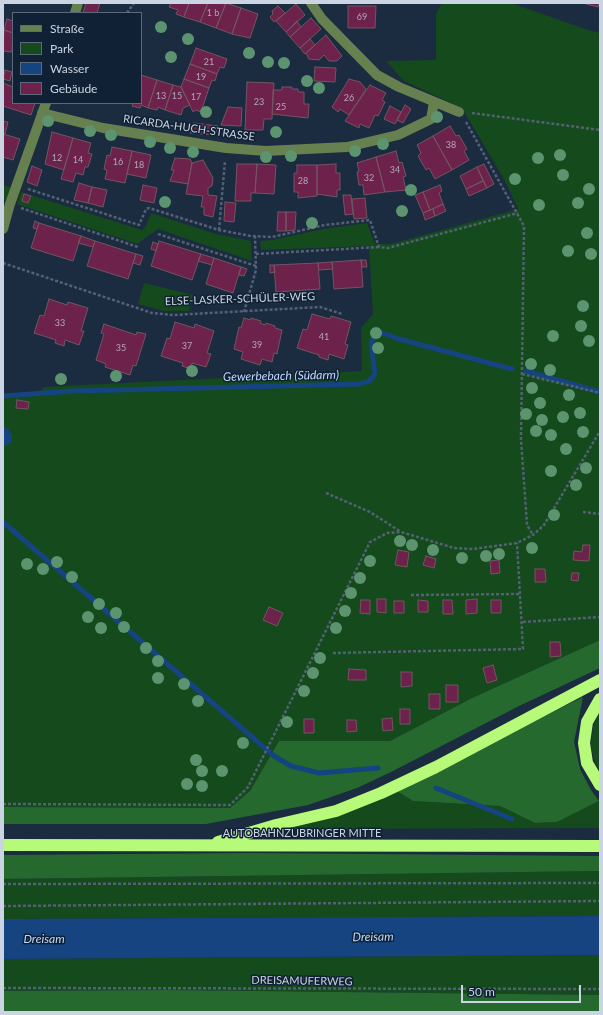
<!DOCTYPE html>
<meta charset="utf-8">
<style>
body{margin:0}
#map{position:relative;width:603px;height:1015px;overflow:hidden;background:#1b2b40;font-family:Lato,sans-serif}
canvas{display:block}
.frame{position:absolute;inset:0;border:4px solid #cad4e2;pointer-events:none}
.legend{position:absolute;left:12px;top:12px;width:130px;height:92px;box-sizing:border-box;background:#112135;border:1px solid #5b697a;margin:0;padding:5px 7px;list-style:none;font-size:12px;color:#cad4e2}
.legend li{display:flex;align-items:center;gap:8px;height:20px}
.legend b{width:20px;border:1px solid #5b697a}
.scale{position:absolute;left:461px;top:985px;width:120px;height:18px;box-sizing:border-box;border:2px solid #cad4e2;border-top:0;padding-left:5px;font-size:12px;line-height:14px;white-space:nowrap;color:#cad4e2;-webkit-text-stroke:3px #112135;paint-order:stroke}
</style>
<div id="map">
<canvas width="603" height="1015"></canvas>
<div class="frame"></div>
<ul class="legend">
<li><b style="height:5px;background:#66804f"></b>Straße</li>
<li><b style="height:11px;background:#154a1d"></b>Park</li>
<li><b style="height:11px;background:#154481"></b>Wasser</li>
<li><b style="height:11px;background:#6c224a"></b>Gebäude</li>
</ul>
<div class="scale">50 m</div>
</div>
<script>
const ctx = document.querySelector('canvas').getContext('2d');
ctx.lineJoin = 'round';
function fill(path, color) { ctx.fillStyle = color; ctx.fill(path, 'evenodd'); }
const poly = rows => new Path2D(rows.map(r => 'M' + r).join(''));
function trace(path, color, width, dash) { ctx.strokeStyle = color; ctx.lineWidth = width; ctx.lineCap = dash ? 'butt' : 'round'; ctx.setLineDash(dash || []); ctx.stroke(path); }
function label(font, color, halo, rows, align = 'center') {
  ctx.font = font + ' Lato,sans-serif'; ctx.lineWidth = 3; ctx.setLineDash([]); ctx.textBaseline = 'middle'; ctx.strokeStyle = halo; ctx.fillStyle = color; for (const [text, x, y, turn = 0] of rows) {
    ctx.save(); ctx.translate(x, y); ctx.rotate((+turn || 0) * Math.PI / 180); ctx.textAlign = isNaN(turn) ? turn : align; if (halo) ctx.strokeText(text, 0, 0); ctx.fillText(text, 0, 0); ctx.restore();
  }
}
const green = poly([
 [442,3,511,3,588,30,600,33,600,640,472,698,390,741,279,741,250,791,230,808,3,807,3,397,37,395,44,387,362,371,361,328,373,314,369,246,261,250,260,241,272,240,323,229,367,223,375,244,391,244,518,209,505,181,462,108,404,81,386,61,436,60,436,14],
 [3,185,12,188,8,201,3,199],
 [21,192,142,230,146,226,151,213,216,234,251,241,252,261,158,229,137,244,17,204],
 [144,283,193,295,189,311,164,311,138,304],
 [600,711,600,772,594,760,591,745,593,727],
 [395,790,413,801,500,806,535,823,557,822,599,801,600,828,291,829,288,827],
 [600,871,600,916,3,919,3,879],
 [600,955,600,995,169,990,3,991,3,959]
]);
const forest = poly([
 [600,640,600,668,519,706,391,772,357,788,308,805,206,824,3,824,3,807,230,808,250,791,279,741,390,741,472,698],
 [583,697,574,742,580,769,591,790,599,801,557,822,535,823,500,806,413,801,395,790],
 [252,853,600,856,600,871,3,879,3,855],
 [169,990,600,995,600,1012,3,1012,3,991]
]);
const water = poly([
 [3,426,8,429,12,436,11,442,6,446,3,446],
 [600,916,600,955,3,959,3,919]
]);
const stream = poly([
 [526,371,600,392],
 [3,396,74,391,360,384,369,381,375,374,371,342,376,336,383,333,399,339,512,369],
 [3,522,274,756,291,766,319,773,378,768],
 [436,788,512,819]
]);
const building = poly([
 [86,3,100,3,97,13,83,13,86,3],
 [171,3,189,3,184,17,176,14,178,10,169,7,171,3],
 [189,3,208,3,200,22,184,17,189,3],
 [208,3,226,3,216,28,200,22,208,3],
 [226,3,241,8,232,34,216,28,226,3],
 [586,3,599,3,598,7,586,4,586,3],
 [296,4,305,15,286,32,276,21,296,4],
 [278,6,285,13,274,22,270,17,273,14,272,11,278,6],
 [348,6,376,6,375,28,348,28,348,6],
 [241,8,258,14,250,38,232,34,241,8],
 [311,18,321,29,300,48,290,37,311,18],
 [7,19,13,21,13,33,4,30,7,19],
 [297,21,301,27,290,37,286,32,297,21],
 [4,30,13,33,12,52,3,51,4,30],
 [326,35,342,56,337,61,329,61,324,55,319,60,309,59,306,53,326,35],
 [310,39,315,45,305,54,300,48,310,39],
 [196,48,227,59,224,68,220,67,217,74,190,64,196,48],
 [190,64,217,74,215,81,212,80,209,88,184,79,190,64],
 [315,67,336,68,335,82,314,81,315,67],
 [5,70,12,72,10,81,3,79,5,70],
 [141,75,157,80,148,108,141,105,140,108,132,106,133,103,141,103,141,75],
 [184,79,209,88,201,112,196,110,193,112,181,87,184,79],
 [349,79,360,82,366,89,349,115,340,109,338,112,332,107,349,79],
 [157,80,173,85,165,110,158,107,157,110,148,108,157,80],
 [247,82,274,83,272,119,264,119,263,130,245,130,247,82],
 [3,83,13,87,13,103,35,103,31,115,3,106,3,83],
 [173,85,181,87,190,105,183,108,181,115,165,110,173,85],
 [370,85,386,93,382,100,385,102,378,116,375,115,369,128,360,124,359,128,345,121,370,85],
 [282,87,292,87,292,89,298,89,298,92,304,92,304,104,309,104,308,118,272,114,273,90,282,90,282,87],
 [405,105,411,109,403,123,397,120,405,105],
 [390,106,401,112,395,124,384,119,390,106],
 [228,107,242,108,241,126,221,125,228,107],
 [3,121,8,122,5,134,3,134,3,121],
 [194,123,218,126,215,135,190,133,194,123],
 [450,126,456,136,459,135,467,149,464,151,469,160,452,170,433,136,450,126],
 [52,132,73,138,64,170,45,164,52,132],
 [3,134,20,139,13,160,3,157,3,134],
 [433,136,452,170,435,179,429,168,426,170,418,156,421,153,417,145,433,136],
 [73,138,91,143,88,153,92,154,88,167,85,167,83,175,76,173,73,182,61,179,73,138],
 [112,147,132,151,125,183,105,179,107,170,104,169,107,155,110,156,112,147],
 [132,151,151,155,146,178,127,174,132,151],
 [396,151,399,163,402,162,406,176,403,177,406,190,385,192,376,157,396,151],
 [376,157,385,192,364,195,363,185,359,185,357,172,359,171,357,163,376,157],
 [175,158,190,159,192,163,188,184,170,181,174,170,171,170,175,158],
 [203,160,213,178,212,186,208,188,208,195,217,196,213,217,204,215,204,207,201,207,203,196,186,194,192,163,203,160],
 [237,164,257,164,255,193,251,193,251,201,235,201,237,164],
 [257,164,276,165,274,194,255,193,257,164],
 [336,164,336,173,340,173,340,190,337,190,337,197,317,194,317,165,336,164],
 [484,164,494,184,487,188,477,167,484,164],
 [297,165,317,165,317,196,298,198,298,192,294,192,294,173,297,173,297,165],
 [32,166,42,170,37,186,27,182,32,166],
 [477,167,483,181,466,189,460,176,477,167],
 [483,181,487,188,469,196,466,189,483,181],
 [79,183,92,187,88,203,74,200,79,183],
 [143,185,157,188,154,203,140,200,143,185],
 [440,185,442,191,439,193,443,204,430,210,423,192,440,185],
 [92,187,107,190,103,207,88,203,92,187],
 [423,192,430,210,423,213,415,195,423,192],
 [24,194,31,196,28,203,22,201,24,194],
 [343,195,351,195,353,214,345,215,343,195],
 [365,198,367,218,354,219,352,199,365,198],
 [225,202,236,203,234,222,224,221,225,202],
 [443,204,446,211,435,216,433,209,443,204],
 [433,209,435,216,425,220,423,213,433,209],
 [278,212,286,212,286,231,277,231,278,212],
 [286,212,296,212,295,230,286,231,286,212],
 [35,221,39,223,37,229,33,228,35,221],
 [39,223,81,236,73,261,31,248,39,223],
 [81,236,95,241,93,247,78,243,81,236],
 [95,241,136,254,128,279,87,266,95,241],
 [159,241,201,254,192,280,151,266,159,241],
 [153,242,158,244,156,251,151,249,153,242],
 [136,254,143,256,140,265,133,263,136,254],
 [201,254,214,258,212,265,198,261,201,254],
 [214,258,241,267,233,293,206,284,214,258],
 [361,260,363,287,334,289,332,262,361,260],
 [361,260,366,260,367,267,362,267,361,260],
 [332,262,333,269,319,270,318,263,332,262],
 [318,263,320,289,276,292,274,265,318,263],
 [270,265,274,265,275,272,270,273,270,265],
 [241,267,247,269,244,276,239,275,241,267],
 [49,299,67,305,68,302,88,308,81,331,84,331,79,345,65,340,64,346,55,343,56,340,34,333,40,315,44,316,49,299],
 [312,314,330,319,331,316,351,322,345,344,348,345,344,359,329,354,328,360,319,357,319,355,297,348,303,329,307,330,312,314],
 [244,318,251,320,251,318,261,321,260,323,265,325,266,323,275,326,275,328,282,330,277,354,274,353,272,362,262,359,260,365,241,359,243,352,234,349,239,327,241,328,244,318],
 [175,322,194,328,195,324,214,331,207,353,211,354,206,367,192,363,191,369,182,366,183,363,161,356,167,338,170,339,175,322],
 [104,324,136,335,137,332,146,334,136,366,133,365,130,375,105,367,106,364,96,360,104,334,101,333,104,324],
 [17,400,29,402,28,409,16,408,17,400],
 [583,545,590,545,589,561,573,560,574,551,582,552,583,545],
 [398,550,409,552,407,567,395,565,398,550],
 [426,556,436,559,434,568,423,565,426,556],
 [499,560,500,573,491,574,490,561,499,560],
 [535,569,545,569,546,582,535,582,535,569],
 [572,573,579,573,578,581,571,580,572,573],
 [377,599,386,599,386,613,377,612,377,599],
 [477,599,477,613,466,614,466,600,477,599],
 [361,600,370,600,370,614,360,613,361,600],
 [418,600,428,601,428,612,418,612,418,600],
 [443,600,452,600,453,614,443,614,443,600],
 [491,600,501,600,501,613,491,613,491,600],
 [394,601,404,601,404,613,394,613,394,601],
 [269,607,283,613,277,626,263,620,269,607],
 [550,642,560,642,561,656,550,657,550,642],
 [493,665,497,680,487,683,483,668,493,665],
 [349,669,366,670,366,680,348,680,349,669],
 [401,672,412,672,412,686,401,687,401,672],
 [446,685,458,685,458,702,446,702,446,685],
 [429,694,440,694,440,709,429,709,429,694],
 [400,709,410,709,410,724,400,724,400,709],
 [392,718,393,730,383,731,382,719,392,718],
 [304,719,314,719,314,733,304,733,304,719],
 [347,720,356,720,357,731,347,732,347,720]
]);
const path = poly([
 [127,13,134,3],
 [472,113,600,130],
 [466,122,524,226,521,439,527,525,533,535],
 [28,189,139,225,146,209,149,208,219,230,251,236,272,237,325,225,370,220,379,247,388,248,518,213],
 [21,208,138,247],
 [219,230,225,161],
 [158,234,256,266],
 [256,254,379,247],
 [3,263,152,313,173,315,320,307,342,314],
 [244,312,256,270,255,236],
 [522,374,600,393],
 [326,493,370,512,401,532],
 [583,512,600,514],
 [411,595,521,594],
 [523,622,600,617],
 [333,653,523,649,517,543],
 [3,804,230,805,248,787,370,542,387,533,401,532,454,548,473,549,517,543,533,535,544,525,600,431],
 [3,884,600,883],
 [3,906,600,901],
 [3,988,600,989]
]);
const minor = poly([
 [311,3,322,19,377,75,399,87,459,112],
 [75,13,78,3],
 [42,113,103,128,226,148,266,151,347,147,398,135,431,119,434,102],
 [3,229,10,204,46,103]
]);
const highway = poly([
 [600,699,587,722,584,743,587,763,600,785],
 [218,842,276,825,336,811,381,793,436,767,600,680],
 [3,845,600,846]
]);
const trees = [
 [161,27],
 [188,39],
 [249,53],
 [171,57],
 [268,62],
 [284,63],
 [307,81],
 [319,88],
 [206,112],
 [437,117],
 [48,121],
 [90,131],
 [276,132],
 [111,135],
 [150,142],
 [383,144],
 [170,148],
 [355,151],
 [193,152],
 [560,155],
 [291,156],
 [266,157],
 [538,158],
 [563,175],
 [515,179],
 [589,189],
 [411,190],
 [165,202],
 [578,203],
 [539,205],
 [402,211],
 [312,223],
 [587,233],
 [568,251],
 [591,254],
 [583,306],
 [581,326],
 [376,333],
 [553,336],
 [589,341],
 [378,348],
 [531,364],
 [550,370],
 [192,371],
 [116,376],
 [61,379],
 [532,388],
 [569,395],
 [540,403],
 [580,413],
 [526,414],
 [563,417],
 [542,420],
 [536,431],
 [583,432],
 [551,435],
 [566,449],
 [586,468],
 [551,471],
 [576,485],
 [554,515],
 [400,541],
 [412,545],
 [532,548],
 [433,550],
 [499,554],
 [486,556],
 [462,558],
 [370,561],
 [57,562],
 [27,564],
 [43,569],
 [72,577],
 [360,578],
 [351,593],
 [99,604],
 [345,611],
 [116,613],
 [88,617],
 [124,627],
 [101,628],
 [336,628],
 [146,648],
 [320,658],
 [158,661],
 [313,673],
 [158,678],
 [184,684],
 [304,691],
 [198,701],
 [287,722],
 [243,743],
 [196,760],
 [202,771],
 [222,771],
 [187,784],
 [202,786]
];
const numberNames = [
 ["1 b",213,13],
 ["69",362,17],
 ["21",209,62],
 ["19",201,77],
 ["13",161,96],
 ["15",177,96],
 ["17",196,97],
 ["26",349,98],
 ["23",259,102],
 ["25",281,107],
 ["38",451,145],
 ["12",57,158],
 ["14",78,160],
 ["16",118,162],
 ["18",139,165],
 ["34",395,170],
 ["32",369,178],
 ["28",303,181],
 ["33",60,323],
 ["41",324,337],
 ["39",257,345],
 ["37",187,346],
 ["35",121,348]
];
const streetNames = [
 ["RICARDA-HUCH-STRASSE",189,128,8],
 ["ELSE-LASKER-SCHÜLER-WEG",240,299,-2],
 ["AUTOBAHNZUBRINGER MITTE",302,833],
 ["DREISAMUFERWEG",302,981,1]
];
const waterNames = [
 ["Gewerbebach (Südarm)",281,376,-1],
 ["Dreisam",373,937,-1],
 ["Dreisam",44,939]
];
fill(green, '#154a1d');
fill(forest, '#25692e');
fill(water, '#154481');
trace(stream, '#154481', 5);
fill(building, '#6c224a');
trace(building, '#735562', 1);
trace(path, '#536174', 2.5, [3, 2]);
trace(minor, '#66804f', 10);
trace(highway, '#b7f978', 12);
ctx.fillStyle = '#5b946f';
for (const [x, y] of trees) { ctx.beginPath(); ctx.arc(x, y, 6, 0, 2 * Math.PI); ctx.fill(); }
label('9px', '#b2a8bc', null, numberNames);
label('11px', '#cad4e2', '#112135', streetNames);
label('italic 12px', '#c0dafe', '#112135', waterNames);
</script>
